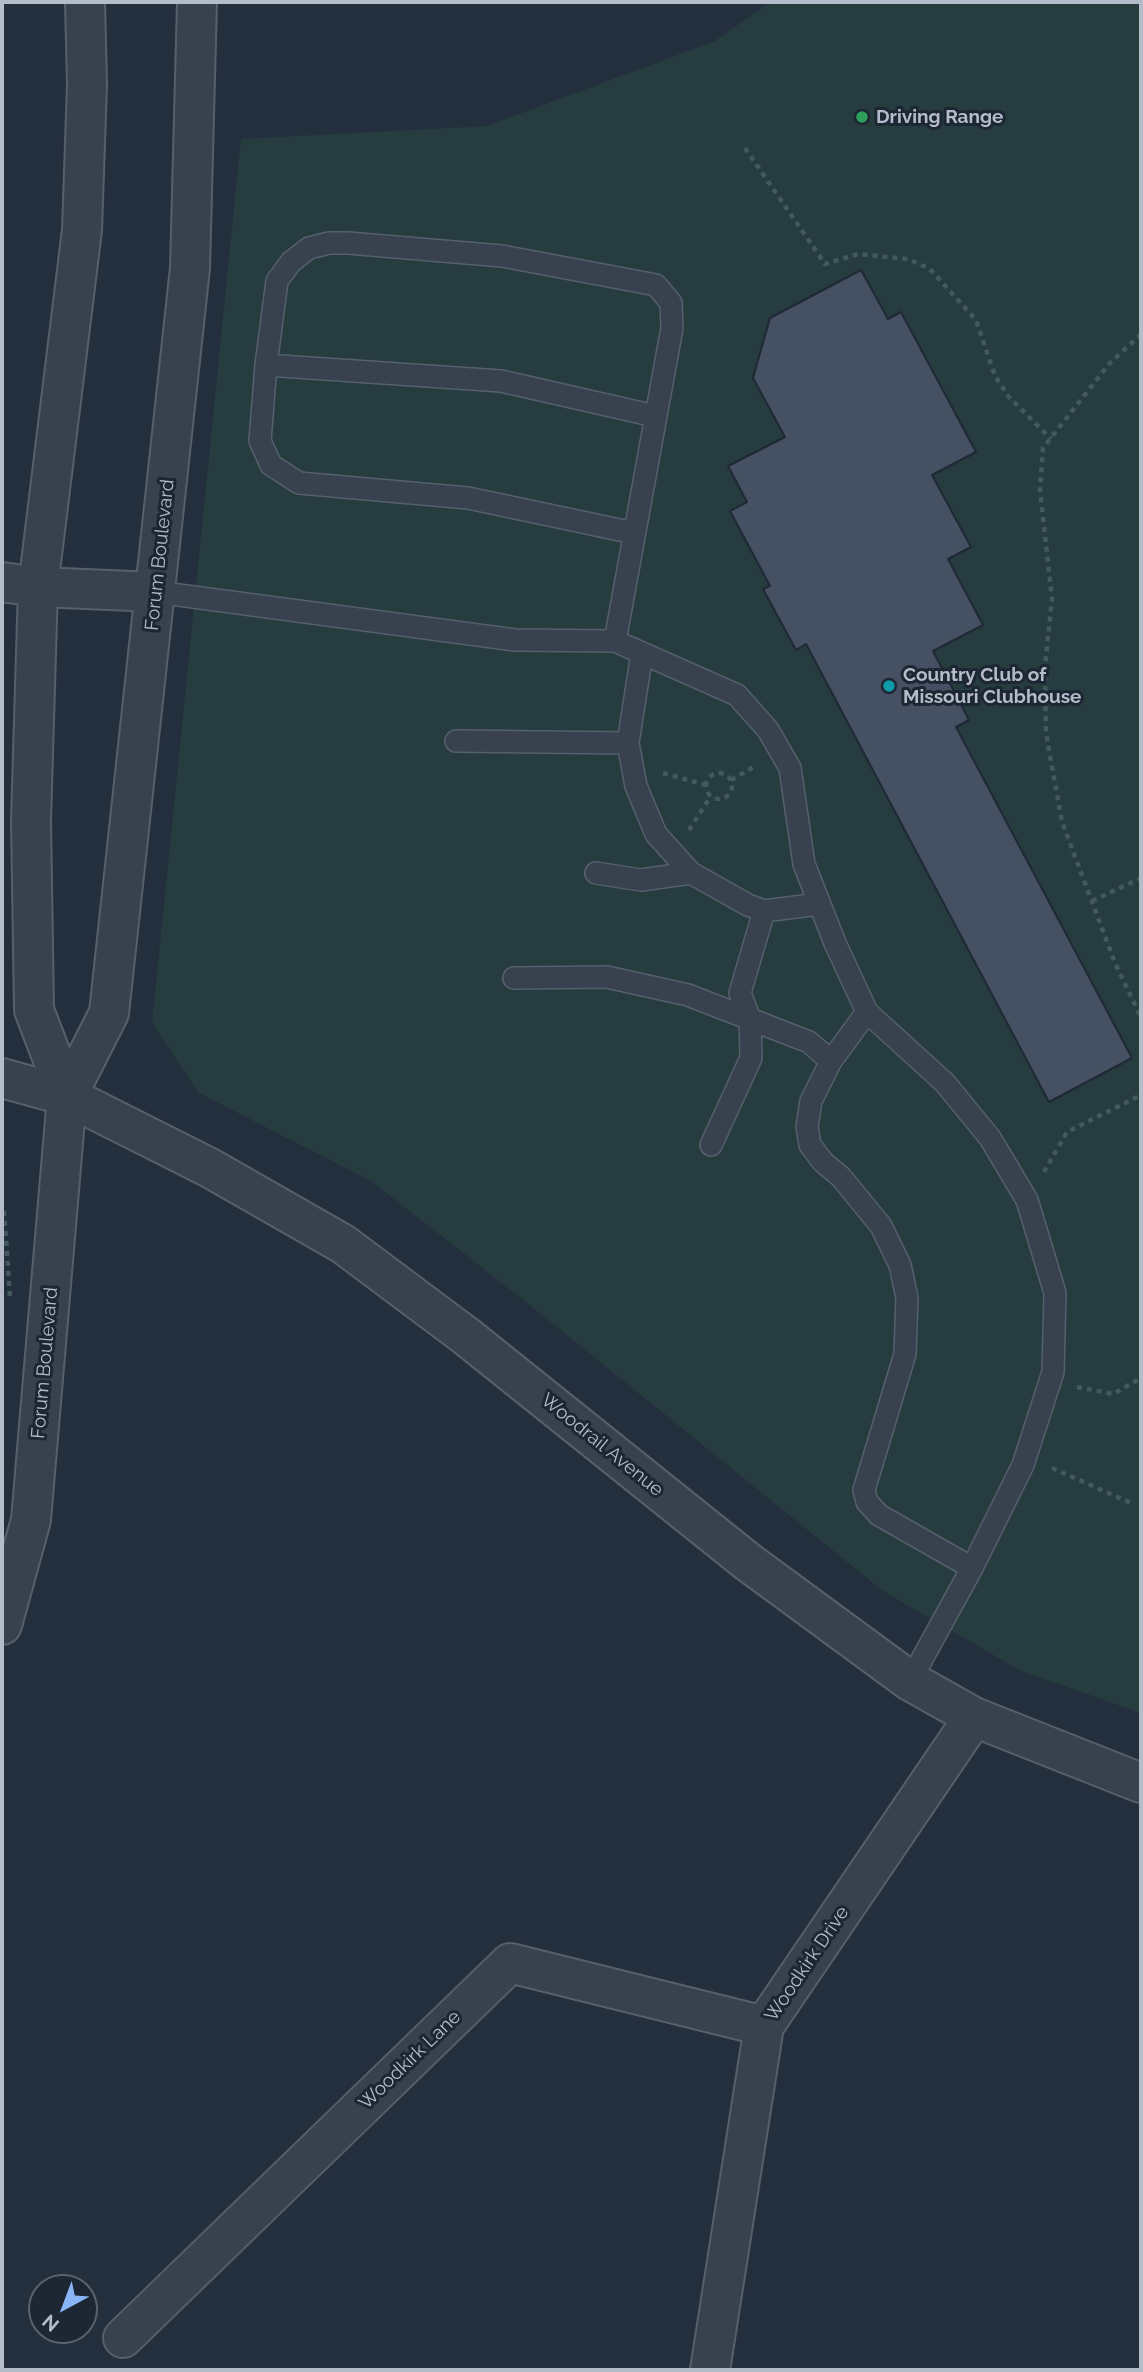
<!DOCTYPE html>
<style>
body{margin:0}
#map{position:relative;width:1143px;height:2372px;overflow:hidden;background:#242f3e;font-family:Raleway,sans-serif}
canvas{display:block}
.frame{position:absolute;inset:0;border:4px solid #b4bcc9;pointer-events:none}
.north{position:absolute;left:28px;top:2274px;width:70px;height:70px;box-sizing:border-box;background:#1d2633;border:2px solid #59626f;border-radius:50%;rotate:221deg;font-size:19px;font-weight:700;line-height:28px;text-align:center;color:#b4bcc9}
.north::after{content:'';display:block;margin:auto;width:24px;height:32px;background:#8ab4f8;clip-path:polygon(50% 0,100% 100%,50% 72%,0 100%)}
</style>
<div id="map">
<canvas width="1143" height="2372"></canvas>
<div class="frame"></div>
<div class="north">N</div>
</div>
<script>
const ctx = document.querySelector('canvas').getContext('2d');
ctx.lineJoin = 'round';
function fill(path, color) { ctx.fillStyle = color; ctx.fill(path, 'evenodd'); }
const poly = rows => new Path2D(rows.map(r => 'M' + r).join(''));
function trace(path, color, width, dash) { ctx.strokeStyle = color; ctx.lineWidth = width; ctx.lineCap = dash ? 'butt' : 'round'; ctx.setLineDash(dash || []); ctx.stroke(path); }
function label(font, color, halo, rows, align = 'center') {
  ctx.font = font + ' Raleway,sans-serif'; ctx.lineWidth = 6; ctx.setLineDash([]); ctx.textBaseline = 'middle'; ctx.strokeStyle = halo; ctx.fillStyle = color; for (const [text, x, y, turn = 0] of rows) {
    ctx.save(); ctx.translate(x, y); ctx.rotate((+turn || 0) * Math.PI / 180); ctx.textAlign = isNaN(turn) ? turn : align; if (halo) ctx.strokeText(text, 0, 0); ctx.fillText(text, 0, 0); ctx.restore();
  }
}
const green = poly([
 [770,2,1141,2,1141,1713,1021,1671,883,1591,531,1306,371,1181,199,1093,152,1023,241,139,487,126,715,41]
]);
const building = poly([
 [861,270,888,319,901,312,976,452,932,475,971,547,948,559,983,625,933,651,969,720,956,727,1132,1058,1049,1102,806,644,796,650,763,589,770,586,730,511,747,502,728,466,785,437,753,378,770,318,861,270]
]);
const path = poly([
 [745,148,825,264,858,254,908,259,930,269,976,320,995,376,1009,397,1051,439],
 [1141,334,1109,364,1043,448,1040,490,1052,599,1045,667,1046,733,1062,822,1115,963,1141,1017],
 [663,773,706,785],
 '706 786a13 13 0 1 1 26 0a13 13 0 1 1-26 0Z',
 [731,780,757,765],
 [689,830,711,796],
 [1092,901,1141,878],
 [1044,1172,1067,1132,1141,1095],
 [4,1211,10,1297],
 [1077,1387,1113,1394,1141,1378],
 [1052,1468,1131,1503]
]);
const service = poly([
 [266,365,501,381,655,416],
 [156,592,515,640,615,641,737,695,768,730,790,768,804,864,835,943,867,1012,945,1083,990,1138,1027,1200,1055,1293,1053,1372,1023,1465,972,1568,910,1681],
 [615,641,672,328,671,303,656,285,502,256,348,243,329,243,309,248,291,262,277,281,266,365,260,441,271,465,299,483,468,498,634,533],
 [642,653,628,743,636,786,656,834,691,873,748,905,764,911,819,904],
 [456,741,628,743],
 [596,873,641,880,691,873],
 [514,978,607,977,688,995,809,1042,831,1061],
 [867,1012,831,1061,811,1101,807,1127,810,1145,823,1162,841,1177,881,1226,900,1265,907,1298,905,1354,864,1490,867,1502,879,1515,972,1568],
 [711,1145,751,1058,750,1019,740,993,764,911]
]);
const minor = poly([
 [2,582,38,587,156,592],
 [2,1078,67,1096,210,1168,343,1244,466,1336,748,1562,910,1681,974,1717,1141,1783],
 [123,2338,510,1963,764,2026],
 [710,2370,764,2026,974,1717]
]);
const tertiary = poly([
 [67,1096,34,1010,31,820,38,587,82,230,87,85,85,2],
 [2,1625,31,1520,67,1096,109,1013,190,268,197,2]
]);
const markers = [
 [862,117,7,"#2e9e5b"],
 [889,686,7,"#0f9aa8"]
];
const poiNames = [
 ["Driving Range",876,117],
 ["Country Club of",903,675],
 ["Missouri Clubhouse",903,697]
];
const streetNames = [
 ["Forum Boulevard",160,555,-84],
 ["Forum Boulevard",45,1363,-85],
 ["Woodrail Avenue",602,1445,39],
 ["Woodkirk Drive",807,1964,-56],
 ["Woodkirk Lane",410,2060,-44]
];
fill(green, '#263c3f');
fill(building, '#455162');
trace(building, '#1f2835', 2);
trace(service, '#565f6c', 24);
trace(minor, '#565f6c', 42);
trace(tertiary, '#565f6c', 42);
trace(path, '#44595c', 4.5, [5, 5]);
trace(service, '#38414e', 21);
trace(minor, '#38414e', 38);
trace(tertiary, '#38414e', 38);
for (const [x, y, r, color] of markers) { const dot = new Path2D(); dot.arc(x, y, r, 0, 2 * Math.PI); ctx.fillStyle = color; ctx.fill(dot); trace(dot, '#1d2633', 2.5); }
label('bold 19px', '#b4bcc9', '#1d2633', poiNames, 'left');
label('19px', '#b4bcc9', '#1d2633', streetNames);
</script>
